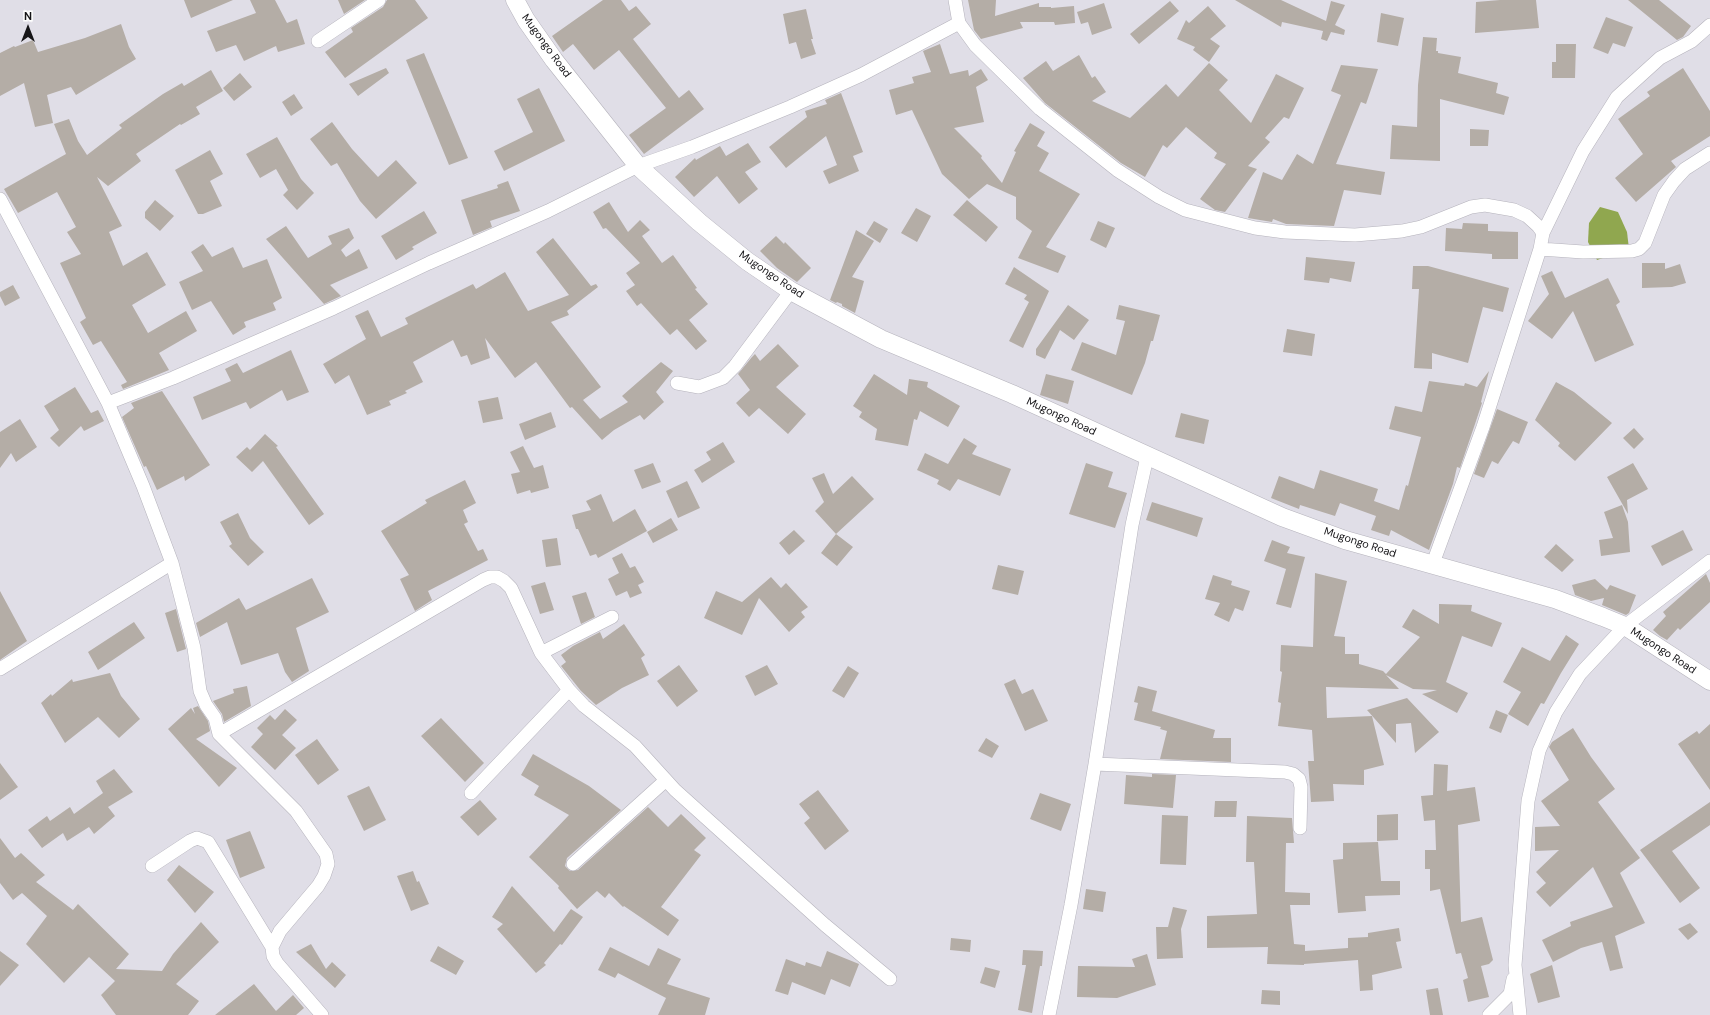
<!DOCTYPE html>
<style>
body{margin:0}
#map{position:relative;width:1710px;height:1015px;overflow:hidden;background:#e0dee7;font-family:"DM Sans",sans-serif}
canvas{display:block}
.north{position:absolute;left:8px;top:8px;width:40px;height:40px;-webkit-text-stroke:3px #fff;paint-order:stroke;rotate:0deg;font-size:11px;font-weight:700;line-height:16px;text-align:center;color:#161518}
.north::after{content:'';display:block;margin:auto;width:14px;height:18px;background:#161518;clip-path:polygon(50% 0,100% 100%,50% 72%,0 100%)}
</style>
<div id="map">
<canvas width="1710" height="1015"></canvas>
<div class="north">N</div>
</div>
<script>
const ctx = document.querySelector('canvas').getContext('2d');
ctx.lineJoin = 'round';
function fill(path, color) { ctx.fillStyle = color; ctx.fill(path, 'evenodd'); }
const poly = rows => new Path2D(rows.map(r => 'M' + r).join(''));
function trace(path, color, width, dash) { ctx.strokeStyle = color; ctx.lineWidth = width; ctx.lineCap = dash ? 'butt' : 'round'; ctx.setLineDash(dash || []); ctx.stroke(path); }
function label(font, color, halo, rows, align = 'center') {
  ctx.font = font + ' "DM Sans",sans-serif'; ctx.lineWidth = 3.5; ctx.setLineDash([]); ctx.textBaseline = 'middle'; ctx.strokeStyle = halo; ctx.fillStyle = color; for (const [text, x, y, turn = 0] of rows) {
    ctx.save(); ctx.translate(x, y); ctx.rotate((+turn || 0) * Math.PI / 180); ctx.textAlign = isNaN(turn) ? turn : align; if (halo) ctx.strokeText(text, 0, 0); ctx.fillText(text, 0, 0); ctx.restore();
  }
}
const forest = poly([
 [1600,207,1618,212,1627,232,1629,249,1597,260,1588,242,1589,223]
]);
const building = poly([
 [184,0,233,0,191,18],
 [250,0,275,0,287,23,297,19,305,44,278,52,276,46,244,61,236,45,216,52,207,31,256,13],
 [338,0,365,0,344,14],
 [387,0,415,0,428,18,345,78,325,52,353,32,351,28,383,7],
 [603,0,621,0,629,11,636,6,651,24,633,39,679,98,689,90,704,109,644,154,629,135,666,108,619,50,594,70,573,44,563,52,552,36],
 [968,0,996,0,995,16,1039,3,1039,7,1051,7,1051,8,1074,6,1075,23,1055,25,1054,22,1020,22,1023,28,981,39,974,30],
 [1235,0,1281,0,1326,21,1331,1,1345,5,1335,25,1345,30,1344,35,1331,32,1327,41,1321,39,1323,31,1282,22,1281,27],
 [1500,0,1536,0,1539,28,1475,33,1476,2],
 [1628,0,1659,0,1691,26,1683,37,1677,40],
 [1170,1,1179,11,1139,44,1130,34],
 [1104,3,1112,28,1092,35,1088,22,1081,24,1077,12],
 [1208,6,1226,26,1210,39,1220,46,1209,62,1193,50,1195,47,1177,39,1186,20,1189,23],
 [806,9,813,39,811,39,816,54,801,59,796,42,789,44,783,14],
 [1381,13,1404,18,1398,46,1377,42],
 [1606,17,1633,27,1625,47,1613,43,1608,54,1593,48],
 [121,24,129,47,136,59,76,95,71,87,47,95,53,123,35,127,24,83,0,96,0,53,14,46,15,47,33,40,38,52,85,38],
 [1423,37,1437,38,1436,51,1438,51,1438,53,1461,57,1458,73,1498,83,1496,93,1509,97,1504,115,1440,99,1440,161,1390,159,1392,125,1417,127,1418,85],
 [940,44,950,74,968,70,969,76,981,69,988,80,976,87,984,122,954,128,982,156,981,158,1002,183,1016,152,1014,151,1030,123,1045,132,1037,146,1049,153,1039,171,1080,194,1046,247,1066,256,1058,273,1018,258,1032,231,1016,219,1016,197,987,184,969,199,942,174,912,110,896,115,889,90,914,83,912,77,931,72,923,51],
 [1556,44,1576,44,1575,78,1552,78,1552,62,1556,62],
 [424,53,468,158,449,165,406,60],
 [1079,55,1092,78,1095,76,1106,92,1092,101,1130,118,1166,84,1178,97,1209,63,1228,80,1219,90,1251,123,1276,74,1304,88,1289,119,1284,117,1265,138,1270,142,1248,166,1257,169,1225,212,1215,210,1200,199,1226,164,1214,158,1217,153,1186,127,1167,148,1163,145,1145,177,1121,163,1045,103,1023,78,1046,61,1053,71],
 [1341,65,1378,69,1366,104,1361,102,1336,164,1385,172,1381,195,1344,190,1334,226,1286,224,1273,219,1272,222,1248,218,1263,172,1282,180,1297,154,1313,164,1341,95,1331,91],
 [386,68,389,73,358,96,349,84],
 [1683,68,1710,111,1710,136,1671,161,1676,167,1636,202,1615,178,1643,154,1618,119,1650,96,1647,92],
 [211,70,223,91,196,107,200,114,181,125,180,124,136,154,141,161,108,186,97,177,122,226,109,232,123,266,147,252,166,285,132,305,148,333,186,311,197,331,159,353,169,370,123,389,121,385,127,382,101,341,93,345,80,322,86,318,60,263,81,254,67,232,76,227,57,192,18,213,4,189,66,154,54,124,69,119,78,141,87,155,122,128,119,125,163,94,182,83,184,86],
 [240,73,252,87,234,101,223,88],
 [539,88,565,141,504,171,494,151,533,132,517,99],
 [841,93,863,152,853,156,859,171,829,184,823,171,837,165,826,136,786,168,769,147,807,117,805,111,827,104,825,100],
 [294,94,303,108,291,116,282,102],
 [332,122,352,149,378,177,396,160,417,183,376,219,360,201,337,163,331,166,310,139],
 [1470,129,1489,130,1488,146,1470,146],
 [277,137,301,179,314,193,297,210,283,195,288,190,276,169,260,178,246,154],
 [748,143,761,162,745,172,758,189,739,204,717,176,694,197,675,177,695,158,696,160,720,146,726,156],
 [210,150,223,174,210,181,222,206,203,214,198,214,175,170],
 [508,181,520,211,490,221,492,227,473,235,461,200,498,188,497,185],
 [155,200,174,216,160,231,145,218,145,212],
 [967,200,998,227,986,242,953,215],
 [609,202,628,232,640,220,650,230,642,236,662,263,673,255,697,288,695,289,708,304,689,320,707,341,696,350,677,329,670,335,641,303,637,306,626,291,635,285,626,273,640,263,606,228,603,229,593,212],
 [916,208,931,216,917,242,901,233],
 [424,211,437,233,412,247,414,249,396,260,381,236],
 [874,221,888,229,880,243,866,234],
 [1098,221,1115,228,1106,248,1090,240],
 [1463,223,1488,224,1488,231,1518,232,1518,259,1492,259,1492,254,1445,251,1446,228,1462,229],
 [286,226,308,258,332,244,328,236,349,228,354,238,341,250,346,257,359,249,368,268,330,285,341,296,324,304,266,239],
 [856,230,874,241,852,277,864,281,855,313,842,306,842,304,837,302,836,303,830,300],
 [776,236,784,244,785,242,811,268,797,282,777,268,760,251],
 [553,238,591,286,596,284,598,287,567,311,569,315,551,322,601,387,583,400,600,419,628,402,622,396,661,362,673,371,656,392,664,402,644,420,640,415,614,430,602,440,572,407,570,408,536,362,515,378,485,338,490,358,471,365,467,355,461,357,453,340,413,362,423,382,405,391,407,393,389,401,391,405,367,415,349,375,335,384,323,364,366,339,355,316,368,310,381,337,408,324,405,318,473,284,476,289,505,272,528,311,569,295,536,252],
 [203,244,212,257,233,247,243,268,267,259,282,298,273,303,276,310,244,322,246,327,233,335,211,301,192,310,179,282,203,271,191,252],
 [1306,257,1355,262,1351,282,1330,278,1329,283,1304,280],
 [1642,263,1665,263,1665,269,1680,264,1686,283,1672,287,1642,288],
 [1413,266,1428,266,1509,288,1503,312,1483,307,1468,363,1432,353,1432,369,1414,368,1419,289,1412,289],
 [1014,267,1049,291,1023,348,1009,341,1029,302,1024,299,1027,295,1005,284],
 [1552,271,1565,298,1608,278,1620,302,1616,305,1634,345,1595,362,1573,311,1552,339,1528,321,1549,294,1541,276],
 [13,285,20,298,5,306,0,296,0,292],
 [1068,305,1089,320,1074,340,1060,330,1045,359,1036,355,1036,349],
 [1119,305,1160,315,1153,341,1151,341,1145,363,1132,395,1071,370,1082,342,1116,355,1125,321,1116,319],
 [1287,329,1315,334,1312,356,1283,352],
 [778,344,799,366,776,387,806,414,788,434,759,408,749,417,736,403,750,390,738,374,752,357,755,354,760,361],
 [291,350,309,392,287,401,282,390,250,409,246,402,202,420,193,397,231,381,225,369,237,363,243,373],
 [1489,371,1481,402,1482,403,1475,424,1460,468,1457,467,1453,484,1429,550,1391,530,1389,536,1371,530,1376,516,1340,503,1335,516,1300,505,1299,509,1271,498,1279,476,1314,489,1320,470,1378,489,1374,501,1399,510,1406,485,1408,486,1421,437,1389,429,1395,406,1422,412,1429,381,1464,386,1465,383,1477,387],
 [874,374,907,395,909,379,928,382,927,387,960,406,948,427,920,411,917,420,914,419,908,446,875,440,877,429,859,417,862,412,853,406],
 [1046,374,1074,381,1068,404,1040,395],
 [1556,382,1574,392,1612,423,1575,461,1558,446,1560,443,1535,420],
 [75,387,91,413,98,410,104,421,84,431,81,426,59,447,50,438,59,430,44,406],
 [162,391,210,465,185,481,184,476,157,490,146,466,144,467,122,417,134,408,131,403],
 [498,397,503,419,483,423,478,401],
 [1497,409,1528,422,1519,444,1513,441,1498,464,1492,461,1484,478,1474,474],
 [551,412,556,427,525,440,519,424],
 [1181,413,1209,420,1204,444,1175,437],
 [20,419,37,447,16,462,11,453,0,468,0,432],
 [1634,428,1644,439,1634,449,1623,438],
 [265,434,278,446,276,447,324,514,309,525,263,461,252,472,236,457,247,447,250,450],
 [964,438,977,446,972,454,1011,469,1000,496,958,479,950,491,937,484,939,480,917,470,925,453,948,464],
 [723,442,735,462,702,483,694,470,711,460,706,452],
 [523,446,534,468,543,465,549,488,531,493,530,490,517,494,511,474,520,472,510,452],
 [653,463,661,482,642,489,634,470],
 [1086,463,1113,472,1108,487,1127,493,1115,528,1069,514],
 [1633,463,1648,489,1627,500,1628,514,1607,477],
 [824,473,833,494,852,476,874,499,836,534,815,511,824,502,812,478],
 [465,480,476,503,463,510,468,522,464,524,478,551,483,549,488,560,428,591,432,600,415,611,400,579,409,575,381,531,427,503,425,500],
 [687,481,700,508,678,518,666,491],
 [601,494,613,522,635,509,647,531,598,558,596,554,590,556,578,529,576,529,572,515,591,510,586,501],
 [1152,502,1203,518,1197,537,1146,520],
 [1622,505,1628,522,1630,552,1601,556,1599,540,1613,538,1604,512],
 [238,513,250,538,264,552,248,566,229,546,232,544,220,522],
 [671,518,678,530,653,543,647,532],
 [794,530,805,541,789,555,779,543],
 [1683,530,1693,550,1662,566,1651,546],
 [836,534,853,547,837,566,821,553],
 [557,538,561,565,546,567,542,540],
 [1272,540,1290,547,1287,553,1305,557,1291,608,1276,604,1286,569,1264,561],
 [1556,544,1574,560,1562,572,1544,557],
 [622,553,630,568,635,566,644,582,638,585,642,593,630,598,627,591,616,596,608,579,619,573,612,558],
 [998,565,1024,571,1018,595,992,589],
 [1315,573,1347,581,1334,636,1345,637,1345,654,1359,654,1359,664,1383,671,1386,674,1420,637,1402,627,1413,609,1439,624,1439,604,1472,605,1471,611,1502,623,1492,647,1462,636,1446,682,1468,693,1457,713,1422,694,1437,690,1413,689,1386,675,1399,689,1326,687,1327,718,1372,716,1384,765,1364,770,1364,785,1333,784,1334,801,1311,802,1308,761,1314,761,1312,730,1278,726,1281,703,1278,702,1282,672,1280,671,1281,645,1313,647],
 [1706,574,1710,583,1710,602,1680,630,1678,628,1667,640,1660,636,1653,630,1666,616,1663,612],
 [1213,575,1232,581,1231,585,1250,591,1243,611,1235,608,1229,622,1214,615,1220,603,1205,599],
 [771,577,781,588,786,583,808,607,801,612,805,617,789,632,759,598,742,635,704,618,716,591,742,602],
 [312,578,329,612,296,628,309,671,292,682,285,672,278,653,241,665,227,622,200,637,196,623,239,598,246,610],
 [1595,579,1607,590,1610,585,1636,595,1629,613,1626,615,1602,605,1604,598,1591,601,1575,595,1572,585],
 [545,582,554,610,540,614,531,586],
 [0,591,27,641,0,660],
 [586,592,595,617,581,624,572,596],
 [176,609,186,649,177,652,165,613],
 [134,622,145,638,98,670,88,652],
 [624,624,645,655,641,658,649,675,622,688,596,705,581,691,561,666,566,662,561,655,573,646,600,632,603,639],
 [1566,635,1579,644,1561,673,1544,704,1541,703,1528,726,1508,714,1521,692,1503,682,1522,647,1550,661],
 [679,665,698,691,677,707,657,681],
 [767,665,778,684,755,696,745,676],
 [848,666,859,673,844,698,832,691],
 [110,673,121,696,140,719,119,738,98,717,65,743,41,703,51,694,52,696,72,679,73,682],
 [1015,679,1022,694,1033,689,1048,721,1025,731,1004,684],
 [247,686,251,706,224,722,222,714,213,701,234,693,233,689],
 [1138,686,1157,691,1152,711,1215,730,1213,738,1231,738,1231,762,1160,759,1167,731,1160,729,1161,727,1134,720,1138,703,1134,702],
 [1407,698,1439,732,1415,753,1411,723,1396,724,1396,743,1367,710],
 [198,706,208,721,210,731,196,739,237,768,219,787,168,729,191,708,195,714,193,708],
 [285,709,297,720,282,735,296,748,275,770,251,747,263,734,257,728,270,715,275,720],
 [1496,710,1508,715,1501,733,1489,728],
 [441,718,484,763,465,782,421,736],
 [1710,724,1710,790,1678,744,1697,731,1699,734],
 [1573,728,1591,757,1615,789,1598,802,1640,858,1620,873,1645,923,1615,936,1623,968,1610,971,1602,942,1581,948,1553,962,1542,940,1571,926,1570,922,1613,907,1593,867,1550,907,1536,892,1546,883,1536,872,1559,850,1535,851,1535,827,1560,826,1541,801,1569,780,1549,747,1552,742],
 [986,738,999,746,992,758,978,751],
 [317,739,339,770,318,785,295,755],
 [533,754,589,786,621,810,567,858,565,866,570,871,578,870,648,807,668,827,681,814,706,838,694,850,701,855,661,907,679,920,668,936,624,906,623,907,609,893,605,898,597,891,577,909,558,888,559,886,529,857,569,815,534,795,539,786,521,775],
 [0,763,18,787,0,800],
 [1434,764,1448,765,1447,791,1475,787,1480,821,1458,825,1461,922,1482,917,1493,960,1489,964,1481,966,1489,997,1468,1002,1463,980,1468,978,1461,953,1456,954,1440,889,1430,891,1430,869,1425,869,1425,850,1436,850,1435,820,1424,821,1421,796,1433,795],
 [114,769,133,792,108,807,115,816,94,834,89,827,67,841,63,833,42,848,28,830,47,816,50,821,70,807,74,814,103,793,96,781],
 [1152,774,1176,775,1173,808,1124,804,1126,775,1152,777],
 [369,786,386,820,364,831,347,796],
 [818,790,849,831,825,850,804,823,810,818,799,804],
 [1040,793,1071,804,1061,831,1030,819],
 [480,800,497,819,478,836,460,817],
 [1215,801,1237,801,1236,817,1214,817],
 [1710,802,1710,825,1672,851,1700,888,1680,903,1640,850],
 [1398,814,1398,840,1377,841,1377,815],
 [1162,815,1188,816,1186,865,1160,864],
 [1247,816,1292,818,1294,843,1286,843,1285,892,1310,893,1310,905,1290,905,1294,944,1305,945,1305,951,1348,948,1348,938,1368,937,1368,933,1399,928,1401,941,1396,942,1402,968,1372,975,1373,990,1360,991,1358,960,1304,964,1304,965,1267,964,1268,947,1207,948,1207,916,1257,914,1254,862,1246,862],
 [250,831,265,868,240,878,226,840],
 [0,838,15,858,21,853,45,875,36,882,73,910,78,904,129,954,116,969,162,971,173,954,201,922,219,942,176,984,199,1001,188,1015,116,1015,101,995,115,981,89,957,64,983,26,944,47,916,22,893,13,900,0,883],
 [1378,842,1381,881,1400,881,1400,895,1365,896,1366,911,1338,913,1333,860,1343,859,1343,843],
 [179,865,214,892,195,913,167,880],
 [413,871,417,882,419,881,429,904,411,911,397,876],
 [512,886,554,932,571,909,583,917,562,945,560,944,544,963,546,965,536,973,497,929,503,924,492,917],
 [1086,889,1106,892,1103,912,1083,909],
 [1173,907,1187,910,1181,929,1183,958,1157,959,1156,927,1168,927],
 [1690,923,1698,932,1688,940,1678,929],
 [951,938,971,940,970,952,950,950],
 [311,944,326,969,332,962,346,975,335,988,296,952],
 [438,946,464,961,456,975,430,961],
 [610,947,649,966,658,948,681,959,667,984,710,998,705,1015,658,1015,666,998,618,973,615,978,598,970],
 [1023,950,1043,951,1042,966,1040,966,1032,1013,1018,1010,1026,965,1022,965],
 [0,951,19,965,0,986],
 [827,951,859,964,850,987,831,979,825,995,792,982,788,995,775,991,786,959,805,966,806,962,821,967],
 [1147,954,1156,985,1117,998,1077,997,1078,966,1135,967,1132,959],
 [1552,965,1560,997,1538,1003,1530,974],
 [985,967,1000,971,995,988,980,983],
 [254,984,276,1011,293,995,304,1008,296,1015,215,1015],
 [1438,988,1443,1015,1430,1015,1426,990],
 [1262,990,1280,991,1280,1005,1261,1004]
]);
const street = poly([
 [955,0,959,23,975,45,1040,109,1117,170,1159,197,1185,210,1255,228,1285,232,1355,235,1402,231,1421,227,1471,207,1485,205,1514,210,1527,216,1538,226,1543,233],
 [318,41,379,0],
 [0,199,108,403,143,486,172,563,194,648,200,691,206,705,215,718,219,734,296,811,326,854,328,864,324,876,318,886,280,931,272,947,273,956,277,963,322,1015],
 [1540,249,1583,252,1632,251,1639,249,1645,243,1664,195,1674,181,1685,169,1710,153],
 [677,383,699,387,723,378,735,366,791,291],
 [108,403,173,378,334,308,429,263,548,211,638,166,692,147,790,107,861,75,959,23],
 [1432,566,1483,427,1540,249,1543,233,1583,151,1617,97,1660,58,1692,41,1710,25],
 [541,653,612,617],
 [0,669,172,563],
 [219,734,483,580,490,577,497,577,504,581,511,588,541,653,569,690,584,706,635,746,675,790,825,925,890,979],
 [1095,764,1285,772,1293,774,1299,779,1301,787,1300,828],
 [471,793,569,690],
 [573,864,666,780],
 [152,866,190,841,197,838,208,842,272,947],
 [1049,1015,1071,905,1095,764,1132,525,1147,457],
 [1489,1015,1510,994,1513,979],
 [1520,1015,1515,965,1528,801,1539,751,1556,712,1580,674,1625,626,1710,561]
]);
const secondary = poly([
 [515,0,526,20,554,60,638,166,699,222,747,261,791,291,881,339,1012,394,1282,517,1345,540,1555,599,1603,617,1625,626,1710,681]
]);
const streetNames = [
 ["Mugongo Road",546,46,54],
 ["Mugongo Road",771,275,34],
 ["Mugongo Road",1061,417,25],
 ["Mugongo Road",1360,543,18],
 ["Mugongo Road",1663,651,33]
];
fill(forest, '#90a74f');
fill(building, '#b4ada6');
trace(street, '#b5b3bc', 14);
trace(secondary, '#b5b3bc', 19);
trace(street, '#fff', 13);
trace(secondary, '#fff', 18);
label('11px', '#161518', '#fff', streetNames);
</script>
